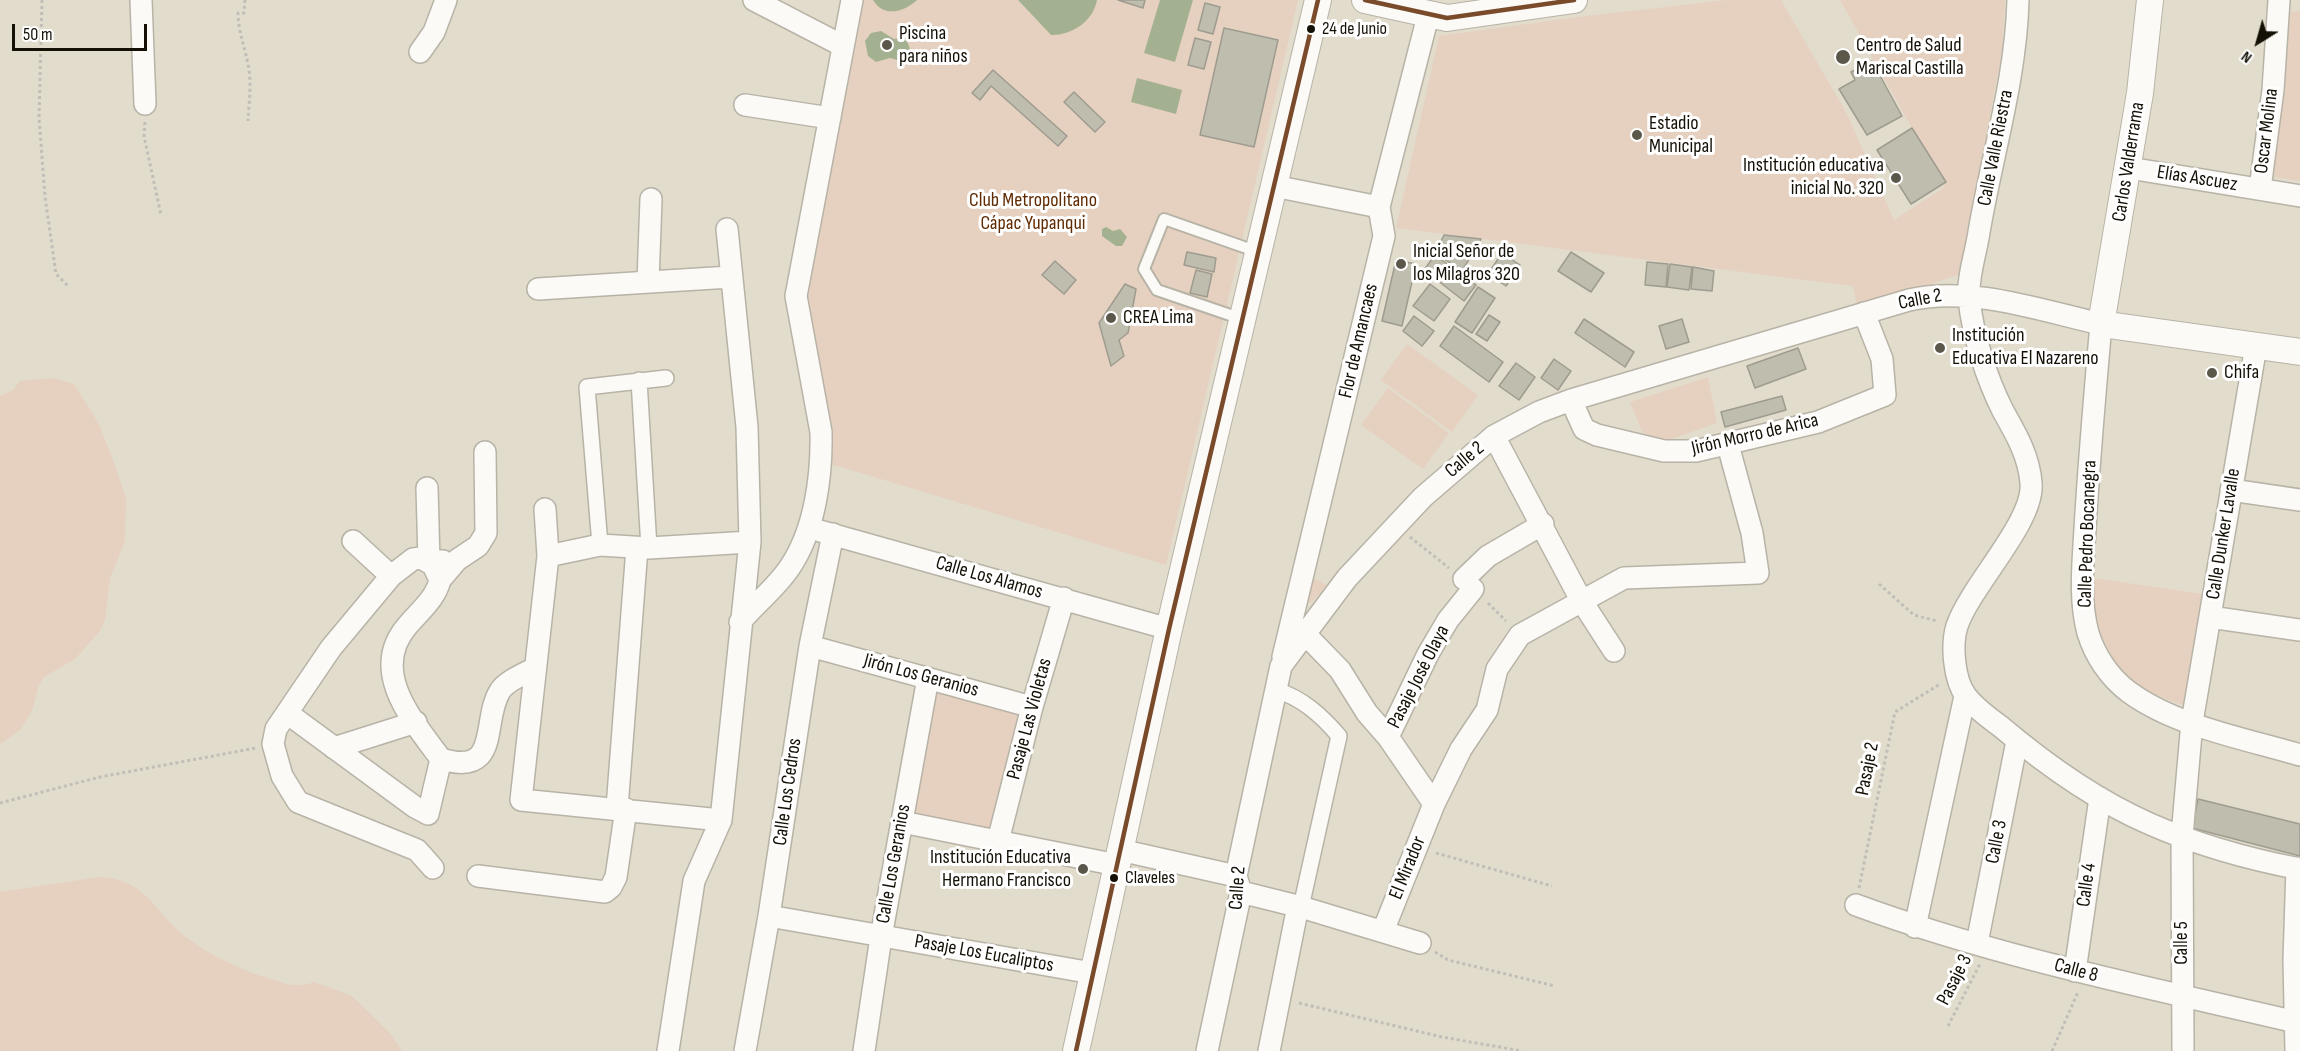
<!DOCTYPE html>
<html>
<head>
<meta charset="utf-8">
<style>
  body { margin:0 }
  #map { position:relative; width:2300px; height:1051px; overflow:hidden; background:#e2dccc; font-family:"Sofia Sans Condensed",sans-serif }
  canvas { display:block }
  .north { position:absolute; left:2228px; top:12px; width:60px; height:60px; -webkit-text-stroke:4px #fff; paint-order:stroke; rotate:217deg; font-size:16px; font-weight:700; line-height:24px; text-align:center; color:#141006 }
  .north::after { content:''; display:block; margin:auto; width:21px; height:27px; background:#141006; clip-path:polygon(50% 0,100% 100%,50% 72%,0 100%) }
  .scale { position:absolute; left:12px; top:24px; width:135px; height:27px; box-sizing:border-box; border:3px solid #141006; border-top:0; padding-left:8px; font-size:18px; line-height:21px; white-space:nowrap; color:#141006; -webkit-text-stroke:4px #fff; paint-order:stroke }
</style>
</head>
<body>
<div id="map">
<canvas width="2300" height="1051"></canvas>
<div class="north">N</div>
<div class="scale">50 m</div>
</div>
<script>
const g = document.querySelector('canvas').getContext('2d');
g.lineJoin = 'round';
function fillPath(path, color) {
  g.fillStyle = color;
  g.fill(path, 'evenodd');
}
function stroke(path, color, width, dash) {
  g.strokeStyle = color;
  g.lineWidth = width;
  g.lineCap = dash ? 'butt' : 'round';
  g.setLineDash(dash || []);
  g.stroke(path);
}
function write(font, color, halo, rows, align = 'center') {
  g.font = font + ' "Sofia Sans Condensed",sans-serif';
  g.lineWidth = 6;
  g.setLineDash([]);
  g.textBaseline = 'middle';
  g.strokeStyle = halo;
  g.fillStyle = color;
  for (const [text, x, y, turn = 0] of rows) {
    g.save();
    g.translate(x, y);
    g.rotate((+turn || 0) * Math.PI / 180);
    g.textAlign = isNaN(turn) ? turn : align;
    if (halo) g.strokeText(text, 0, 0);
    g.fillText(text, 0, 0);
    g.restore();
  }
}
fillPath(new Path2D(`
  M859,0H1298L1166,565L831,464L829,429L805,293Z
  M1727,0H1781L1847,114L1894,220L1945,187L1840,0H2005L2002,52L1960,274L1891,298L1857,305L1853,286L1396,228L1439,36L1578,17Z
  M2300,11V181L2274,177L2286,12Z
  M1407,344L1478,395L1452,432L1381,380Z
  M1708,377L1717,423L1663,442L1642,432L1630,402Z
  M53,378L74,384L99,424L116,468L126,499L125,541L110,578L105,620L100,631L75,659L44,677L39,685L32,711L20,730L0,744V396L13,390L20,381Z
  M1388,388L1449,433L1423,469L1361,425Z
  M1310,576L1328,586L1310,603L1307,601Z
  M2094,578L2202,594L2184,705C2117,685 2091,647 2094,578Z
  M934,691L1021,714L990,832L912,815Z
  M99,877C148,879 154,913 187,938C210,954 234,967 261,976C281,981 292,990 314,982L352,996L391,1034L402,1051H0V892Z`), '#e6d1c0');
fillPath(new Path2D(`
  M873,0H917C904,12 884,18 873,0Z
  M1018,0H1097C1093,22 1072,35 1051,35Z
  M1160,0H1193L1175,62L1144,53Z
  M881,31L894,39L900,38L907,41L911,52L907,58L901,61L890,58L876,62L868,56L865,41L871,33Z
  M1137,78L1182,90L1176,114L1131,102Z
  M1106,227L1113,231L1120,229L1127,237L1122,246H1116L1102,236V229Z`), '#a4b190');
const building = new Path2D(`
  M1118,0H1145L1143,8Z
  M1205,3L1220,7L1213,34L1198,30Z
  M1224,28L1278,40L1254,147L1200,135Z
  M1195,38L1211,42L1204,69L1188,65Z
  M1872,61L1902,116L1867,135L1839,89L1855,80L1851,72Z
  M993,70L1067,136L1058,146L991,86L980,100L972,93Z
  M1074,92L1105,122L1095,132L1064,102Z
  M1912,128L1946,182L1911,204L1877,150Z
  M1444,235L1481,239L1462,271L1435,253Z
  M1187,252L1216,258L1214,272L1184,265Z
  M1571,252L1604,273L1591,292L1558,271Z
  M1502,253L1520,265L1506,286L1488,274Z
  M1435,255L1476,285L1464,301L1424,270Z
  M1396,260L1416,264L1402,326L1382,321Z
  M1055,261L1076,280L1064,294L1042,275Z
  M1647,262L1668,264L1666,287L1645,285Z
  M1670,264L1692,267L1689,290L1667,287Z
  M1693,267L1714,271L1712,291L1691,289Z
  M1196,270L1212,274L1207,297L1190,293Z
  M1125,284L1136,289L1128,333L1119,340L1124,356L1111,366L1099,323Z
  M1430,284L1450,299L1434,321L1413,306Z
  M1478,287L1495,298L1472,333L1455,322Z
  M1489,315L1500,322L1487,341L1476,334Z
  M1414,316L1434,331L1422,346L1403,331Z
  M1584,319L1634,352L1625,367L1575,333Z
  M1682,319L1689,342L1666,349L1659,326Z
  M1454,326L1503,362L1489,382L1440,346Z
  M1798,348L1806,369L1755,388L1747,366Z
  M1554,359L1571,371L1558,390L1541,378Z
  M1516,363L1535,377L1519,400L1499,386Z
  M1782,396L1786,410L1725,427L1721,412Z
  M2198,799L2300,824V856L2192,828Z`);
fillPath(building, '#bfbdae');
stroke(building, '#9e9c8f', 1.5);
const service = new Path2D(`
  M1242,319L1157,290L1144,269L1164,219L1258,252`);
const pedestrian = new Path2D(`
  M639,380L649,548
  M600,545L587,387L666,378
  M1276,690C1302,698 1321,715 1339,736L1301,907`);
const minor = new Path2D(`
  M141,0L145,104
  M754,0L843,46
  M2018,0C2016,79 1992,155 1979,232C1976,253 1967,278 1969,299C1973,336 1986,377 2003,411C2016,434 2029,456 2031,483C2035,521 1971,585 1957,626C1951,645 1954,680 1966,696C1975,708 1989,718 2000,726C2045,764 2095,800 2150,824C2198,845 2248,859 2300,869
  M420,52L434,32L446,0
  M745,105L830,118
  M2129,168L2300,196
  M1274,186L1379,207
  M2260,189L2273,90L2279,0
  M648,282L651,199
  M538,289L730,277
  M1571,400L1584,429L1597,435L1664,451H1696L1818,422L1885,395L1882,359L1864,313
  M1494,436L1581,600L1614,651
  M427,488L429,561H443
  M2231,490L2300,500
  M545,509L548,556L521,800L721,820
  M820,531L1169,629
  M353,541L391,576
  M548,556L600,545L649,548L750,542
  M1464,579L1488,556L1543,524
  M440,580L457,560L478,546L486,533L485,452
  M2210,617L2300,630
  M740,622C756,603 777,587 790,567C815,530 822,476 821,432L796,296L852,0
  M1305,634L1340,670L1367,713L1388,737L1434,804L1461,749L1487,710L1497,669L1520,635L1624,578L1758,573L1752,533L1728,445
  M810,646L1032,707
  M1283,657L1384,236L1379,207L1428,16
  M287,713L415,807L428,814L441,759
  M1388,737L1428,654L1448,620L1473,589
  M334,748L416,722
  M617,808L637,548
  M902,822L1117,865
  M998,841L1032,707L1064,598
  M1120,850L1236,876
  M433,868L417,850L298,802L282,776L273,744L276,729L331,648L391,576L413,559L421,558L433,565L440,580C436,598 420,611 408,625C368,670 412,720 441,759C502,777 481,721 500,691C506,681 524,674 535,668
  M478,876L605,892L611,887L616,877L626,809
  M1241,892L1301,907L1420,943
  M1856,905C2000,958 2151,988 2300,1023
  M769,916L1092,973
  M1915,927L1965,696
  M1383,931L1434,804
  M1977,943L2017,741
  M2075,971L2100,798
  M668,1051L694,881L721,820L750,542L747,427L727,229
  M745,1051L769,916L810,646L833,534
  M864,1051L881,937L928,678
  M1207,1051L1241,892L1236,876L1281,666L1347,578L1423,497L1494,436L1539,412L1571,400L1909,300C1973,286 2038,310 2101,324C2095,392 2089,460 2085,529C2083,563 2079,600 2088,633C2095,656 2110,678 2129,692C2175,726 2246,739 2300,755
  M1269,1051L1298,906
  M2183,1051L2182,836L2192,722L2256,346
  M2296,1051L2294,960L2297,868`);
const tertiary = new Path2D(`
  M1365,0L1447,18L1574,0
  M2150,0L2140,93L2101,324L2300,352
  M1076,1051L1169,629L1318,0`);
stroke(service, '#b8b3a7', 14);
stroke(pedestrian, '#b8b3a7', 18);
stroke(minor, '#b8b3a7', 24);
stroke(tertiary, '#b8b3a7', 28);
stroke(new Path2D(`
  M42,0L39,117L45,197L56,274L68,286
  M245,0L244,13H238C239,35 244,44 248,64C252,82 249,102 248,121
  M145,122L144,136L161,215
  M1410,537L1449,568
  M1879,584L1914,615L1937,621
  M1488,603L1506,621
  M0,803L100,777L256,748
  M1436,853L1552,886
  M1859,888L1895,712L1940,684
  M1435,952L1448,960L1555,986
  M1299,1003L1442,1037L1522,1051
  M1948,1026L1980,964
  M2052,1051L2078,992`), '#c1beb8', 3, [3, 3]);
stroke(service, '#fbfaf7', 10);
stroke(pedestrian, '#fbfaf7', 15);
stroke(minor, '#fbfaf7', 21);
stroke(tertiary, '#fbfaf7', 26);
stroke(new Path2D(`
  M1365,0L1447,18L1574,0
  M1076,1051L1169,629L1318,0`), '#7a4b2a', 4.5);
for (const [x, y, r, color] of [
  [1311,29,5,"#141006"],
  [887,45,6,"#5c574b"],
  [1843,57,8,"#5c574b"],
  [1637,135,6,"#5c574b"],
  [1896,178,6,"#5c574b"],
  [1401,264,6,"#5c574b"],
  [1111,318,6,"#5c574b"],
  [1940,348,6,"#5c574b"],
  [2212,373,6,"#5c574b"],
  [1083,869,6,"#5c574b"],
  [1114,878,5,"#141006"]
]) {
  const dot = new Path2D();
  dot.arc(x, y, r, 0, 2 * Math.PI);
  g.fillStyle = color;
  g.fill(dot);
  stroke(dot, '#fff', 2);
}
write('18px', '#141006', '#fff', [
  ["24 de Junio",1322,29],
  ["Claveles",1125,878]
], 'left');
write('20px', '#141006', '#fff', [
  ["Piscina",899,34],
  ["para niños",899,57],
  ["Centro de Salud",1856,46],
  ["Mariscal Castilla",1856,69],
  ["Estadio",1649,124],
  ["Municipal",1649,147],
  ["Institución educativa",1884,166,"right"],
  ["inicial No. 320",1884,189,"right"],
  ["Inicial Señor de",1413,252],
  ["los Milagros 320",1413,275],
  ["CREA Lima",1123,318],
  ["Institución",1952,336],
  ["Educativa El Nazareno",1952,359],
  ["Chifa",2224,373],
  ["Institución Educativa",1071,858,"right"],
  ["Hermano Francisco",1071,881,"right"]
], 'left');
write('20px', '#141006', '#fff', [
  ["Oscar Molina",2267,131,-83],
  ["Calle Valle Riestra",1996,148,-79],
  ["Carlos Valderrama",2129,162,-81],
  ["Elías Ascuez",2197,179,9],
  ["Calle 2",1920,300,-11],
  ["Flor de Amancaes",1359,341,-77],
  ["Jirón Morro de Arica",1755,435,-13],
  ["Calle 2",1465,460,-40],
  ["Calle Pedro Bocanegra",2088,534,-88],
  ["Calle Dunker Lavalle",2224,534,-81],
  ["Calle Los Alamos",989,578,16],
  ["Jirón Los Geranios",921,676,15],
  ["Pasaje José Olaya",1419,677,-63],
  ["Pasaje Las Violetas",1030,719,-75],
  ["Pasaje 2",1868,769,-79],
  ["Calle Los Cedros",788,792,-82],
  ["Calle 3",1997,842,-79],
  ["Calle Los Geranios",894,864,-80],
  ["El Mirador",1408,868,-68],
  ["Calle 4",2087,885,-82],
  ["Calle 2",1238,888,-86],
  ["Calle 5",2182,943,-90],
  ["Pasaje Los Eucaliptos",984,954,10],
  ["Calle 8",2076,971,15],
  ["Pasaje 3",1955,980,-63]
]);
write('20px', '#602b02', '#fff', [
  ["Club Metropolitano",1033,201],
  ["Cápac Yupanqui",1033,224]
]);
</script>
</body>
</html>
